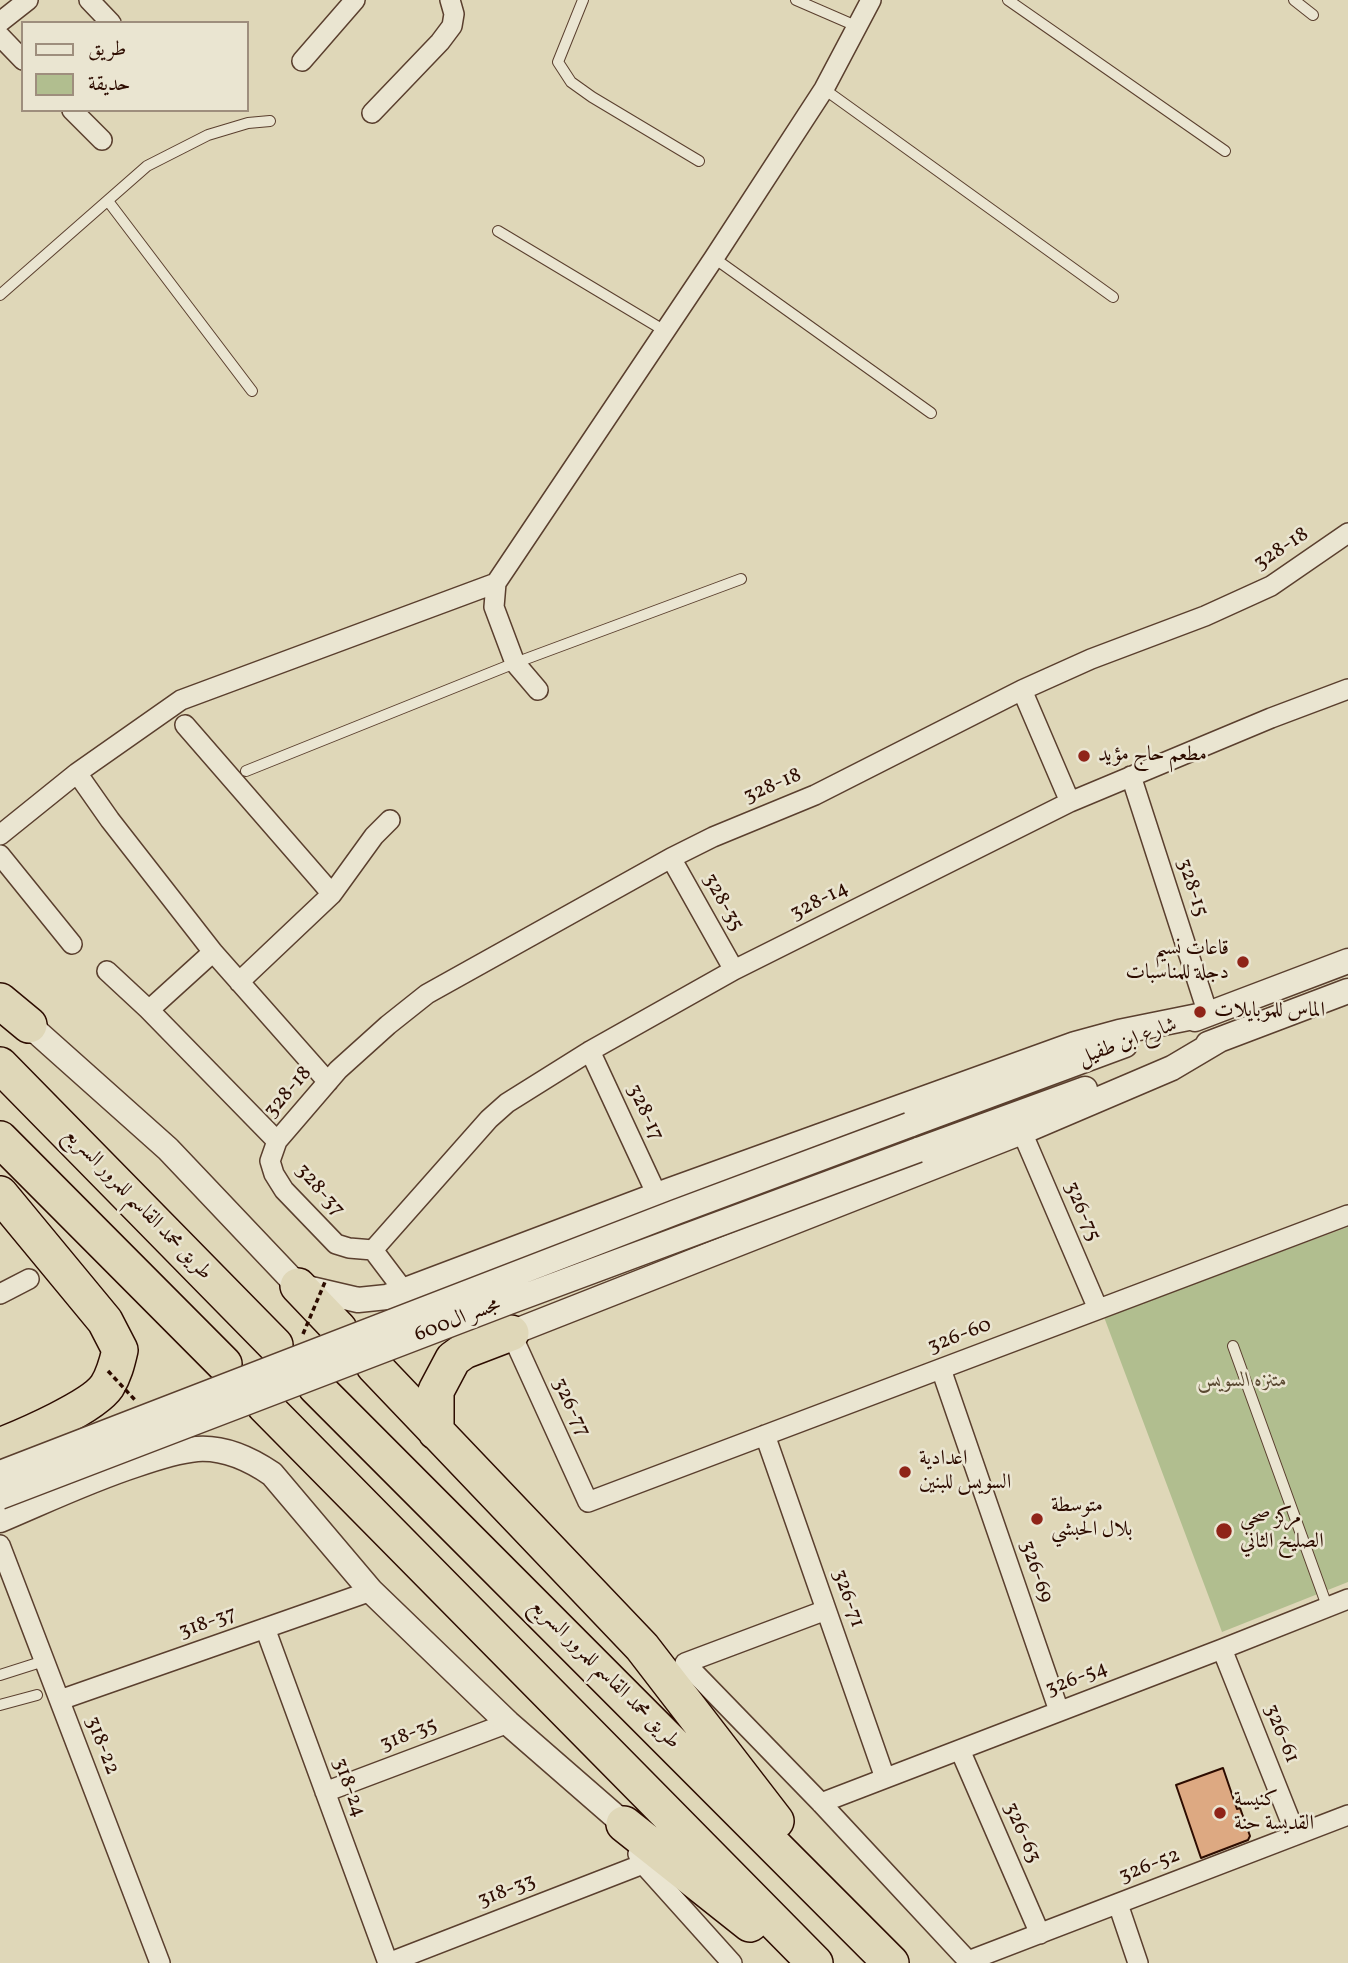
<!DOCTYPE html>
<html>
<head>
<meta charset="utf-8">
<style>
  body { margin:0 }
  #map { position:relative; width:1348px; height:1963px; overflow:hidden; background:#dfd7b8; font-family:Vollkorn,Amiri,serif }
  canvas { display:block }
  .legend { position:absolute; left:21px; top:21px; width:228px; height:91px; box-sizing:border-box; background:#eae5d1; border:2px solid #9e8e7d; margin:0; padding:9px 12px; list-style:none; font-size:21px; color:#2d0c00 }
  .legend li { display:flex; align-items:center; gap:14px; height:35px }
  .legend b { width:35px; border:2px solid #9e8e7d }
</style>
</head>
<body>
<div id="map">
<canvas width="1348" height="1963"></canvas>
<ul class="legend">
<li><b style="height:9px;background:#eae5d1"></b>طريق</li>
<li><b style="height:19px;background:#b1be8f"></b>حديقة</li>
</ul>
</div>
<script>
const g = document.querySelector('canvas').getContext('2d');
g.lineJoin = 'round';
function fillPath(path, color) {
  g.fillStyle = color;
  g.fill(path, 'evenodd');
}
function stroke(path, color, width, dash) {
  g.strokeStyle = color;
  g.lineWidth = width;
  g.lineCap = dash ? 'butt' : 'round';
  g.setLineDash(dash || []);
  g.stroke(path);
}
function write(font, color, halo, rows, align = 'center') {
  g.font = font + ' Vollkorn,Amiri,serif';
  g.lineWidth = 5;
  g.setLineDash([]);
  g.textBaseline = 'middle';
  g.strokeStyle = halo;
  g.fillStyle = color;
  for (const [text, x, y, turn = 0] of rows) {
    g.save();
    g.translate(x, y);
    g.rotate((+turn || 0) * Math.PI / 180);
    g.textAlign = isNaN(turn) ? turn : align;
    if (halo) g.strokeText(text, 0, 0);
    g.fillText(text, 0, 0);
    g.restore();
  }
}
fillPath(new Path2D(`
  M1348,1227V1582L1222,1632L1104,1317Z`), '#b1be8f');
const building = new Path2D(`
  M1223,1768L1237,1809L1240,1808L1250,1836L1248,1840L1201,1858L1176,1785Z`);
fillPath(building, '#dda982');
stroke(building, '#2d0c00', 2);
const service = new Path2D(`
  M583,0L558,62L571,82L592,97L699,161
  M796,0L856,26
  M1008,0L1225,151
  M1294,0L1313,15
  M824,89L1113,297
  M108,201L252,391
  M498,231L665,331
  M714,258L931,413
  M0,295L147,166L208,135L248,123L270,121
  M246,771L515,663L741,579
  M1233,1346L1327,1606
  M0,1675L44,1661
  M0,1705L37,1695`);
const minor = new Path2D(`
  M89,0L111,23
  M0,22L28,0
  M0,36L23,60
  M302,61L355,0
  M72,110L102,140
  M372,113L440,42L452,26L454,14L450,0
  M538,690L515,663L494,607L496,583L714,258L824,89L871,0
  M1022,690L1070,802
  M185,725L332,894L239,982
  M77,773L110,820L213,952L328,1082
  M1131,776L1208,1014
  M0,835L77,773L181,700L496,583
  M0,855L72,944
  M671,858L734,970
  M332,894L374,836L390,820
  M213,952L149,1010L277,1141
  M107,971L149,1010
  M590,1051L657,1195
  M1022,1132L1098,1309
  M373,1250L489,1119L507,1103L590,1051L734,970L1070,802L1271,718L1348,689
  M404,1291L373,1250L349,1248L336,1244L284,1190L274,1174L270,1161L277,1141L338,1070L388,1025L427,994L671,858L713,837L815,795L1022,690L1091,659L1205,616L1271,586L1348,533
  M0,1294L29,1279
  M511,1333L588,1502L1348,1215
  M941,1369L1059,1711
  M765,1435L885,1778
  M0,1545L160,1963
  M826,1610L685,1663L821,1803L970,1963
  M265,1628L388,1963
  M1222,1649L1296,1835
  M60,1700L371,1591
  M960,1750L1040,1934
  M325,1792L508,1723
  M821,1803L1222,1649L1348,1599
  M638,1854L643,1864L732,1963
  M1118,1904L1138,1963
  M968,1961L1348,1815
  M388,1963L643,1864`);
const tertiary = new Path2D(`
  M1195,1019L1348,961
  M29,1025L168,1149L298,1286L358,1300L387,1297L657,1195L1075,1044L1119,1032L1208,1014
  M1208,1044L1348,991
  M909,1125L1125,1045
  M918,1150L1085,1089
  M511,1333L1022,1132L1172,1068L1221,1039
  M0,1520C45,1501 89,1480 135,1465C155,1458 176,1451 197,1449C225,1447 250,1459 272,1474L371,1591L508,1723L624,1824`);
const motorway = new Path2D(`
  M0,1001L29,1025
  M0,1065L275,1345
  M0,1139L224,1364
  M0,1194L105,1321L120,1350C117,1363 114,1375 107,1386C93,1407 25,1436 0,1446
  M298,1286L339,1329
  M374,1366L642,1647L776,1821
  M316,1387L891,1963
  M265,1406L815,1963
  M436,1432V1391L453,1359L464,1351L511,1333
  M624,1824L750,1924`);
stroke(service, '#5a3f2e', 12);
stroke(minor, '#5a3f2e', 22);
stroke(tertiary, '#5a3f2e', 27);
stroke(motorway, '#2d0c00', 38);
stroke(service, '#eae5d1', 10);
stroke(minor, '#eae5d1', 19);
stroke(tertiary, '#eae5d1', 24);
stroke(motorway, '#dfd7b8', 35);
const tertiaryBridge = new Path2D(`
  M0,1473L676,1212L909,1125
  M0,1497L509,1302L918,1150`);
stroke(tertiaryBridge, '#5a3f2e', 27, []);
stroke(new Path2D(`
  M303,1334L325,1282
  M108,1371L135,1400`), '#2d0c00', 3.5, [5, 3.5]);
stroke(tertiaryBridge, '#eae5d1', 24);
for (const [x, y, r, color] of [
  [1084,756,7,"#8f2418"],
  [1243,962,7,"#8f2418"],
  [1200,1012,7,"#8f2418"],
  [905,1472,7,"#8f2418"],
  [1037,1519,7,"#8f2418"],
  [1224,1531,9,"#8f2418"],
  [1220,1813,7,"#8f2418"]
]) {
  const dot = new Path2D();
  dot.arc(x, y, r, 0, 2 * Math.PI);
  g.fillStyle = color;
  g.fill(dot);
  stroke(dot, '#eae5d1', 2.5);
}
write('21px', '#2d0c00', '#eae5d1', [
  ["328-18",1282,550,-33],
  ["328-18",773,787,-23],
  ["328-15",1191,888,72],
  ["328-14",820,902,-27],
  ["328-35",722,903,61],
  ["شارع ابن طفيل",1128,1043,-20],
  ["328-18",289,1093,-49],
  ["328-17",644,1113,65],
  ["328-37",319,1191,49],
  ["طريق محمد القاسم للمرور السريع",137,1205,46],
  ["326-75",1081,1212,67],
  ["مجسر ال600",458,1321,-21],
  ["326-60",960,1337,-21],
  ["326-77",570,1408,65],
  ["326-69",1035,1572,71],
  ["326-71",847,1599,71],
  ["318-37",208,1624,-19],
  ["طريق محمد القاسم للمرور السريع",604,1675,45],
  ["326-54",1077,1680,-21],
  ["326-61",1280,1734,68],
  ["318-35",409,1736,-21],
  ["318-22",101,1746,69],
  ["318-24",348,1788,70],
  ["326-63",1021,1833,66],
  ["326-52",1150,1867,-21],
  ["318-33",507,1892,-21]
]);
write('21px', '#2d0c00', '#eae5d1', [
  ["مطعم حاج مؤيد",1098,756],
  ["قاعات نسيم",1229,950,"right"],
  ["دجلة للمناسبات",1229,974,"right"],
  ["الماس للموبايلات",1214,1012],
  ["اعدادية",919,1460],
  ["السويس للبنين",919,1484],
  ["متوسطة",1051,1507],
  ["بلال الحبشي",1051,1531],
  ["مركز صحي",1240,1519],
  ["الصليخ الثاني",1240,1543],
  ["كنيسة",1234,1801],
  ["القديسة حنة",1234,1825]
], 'left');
write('italic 21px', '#5b4a32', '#eae5d1', [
  ["متنزه السويس",1242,1382]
]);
</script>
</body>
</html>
